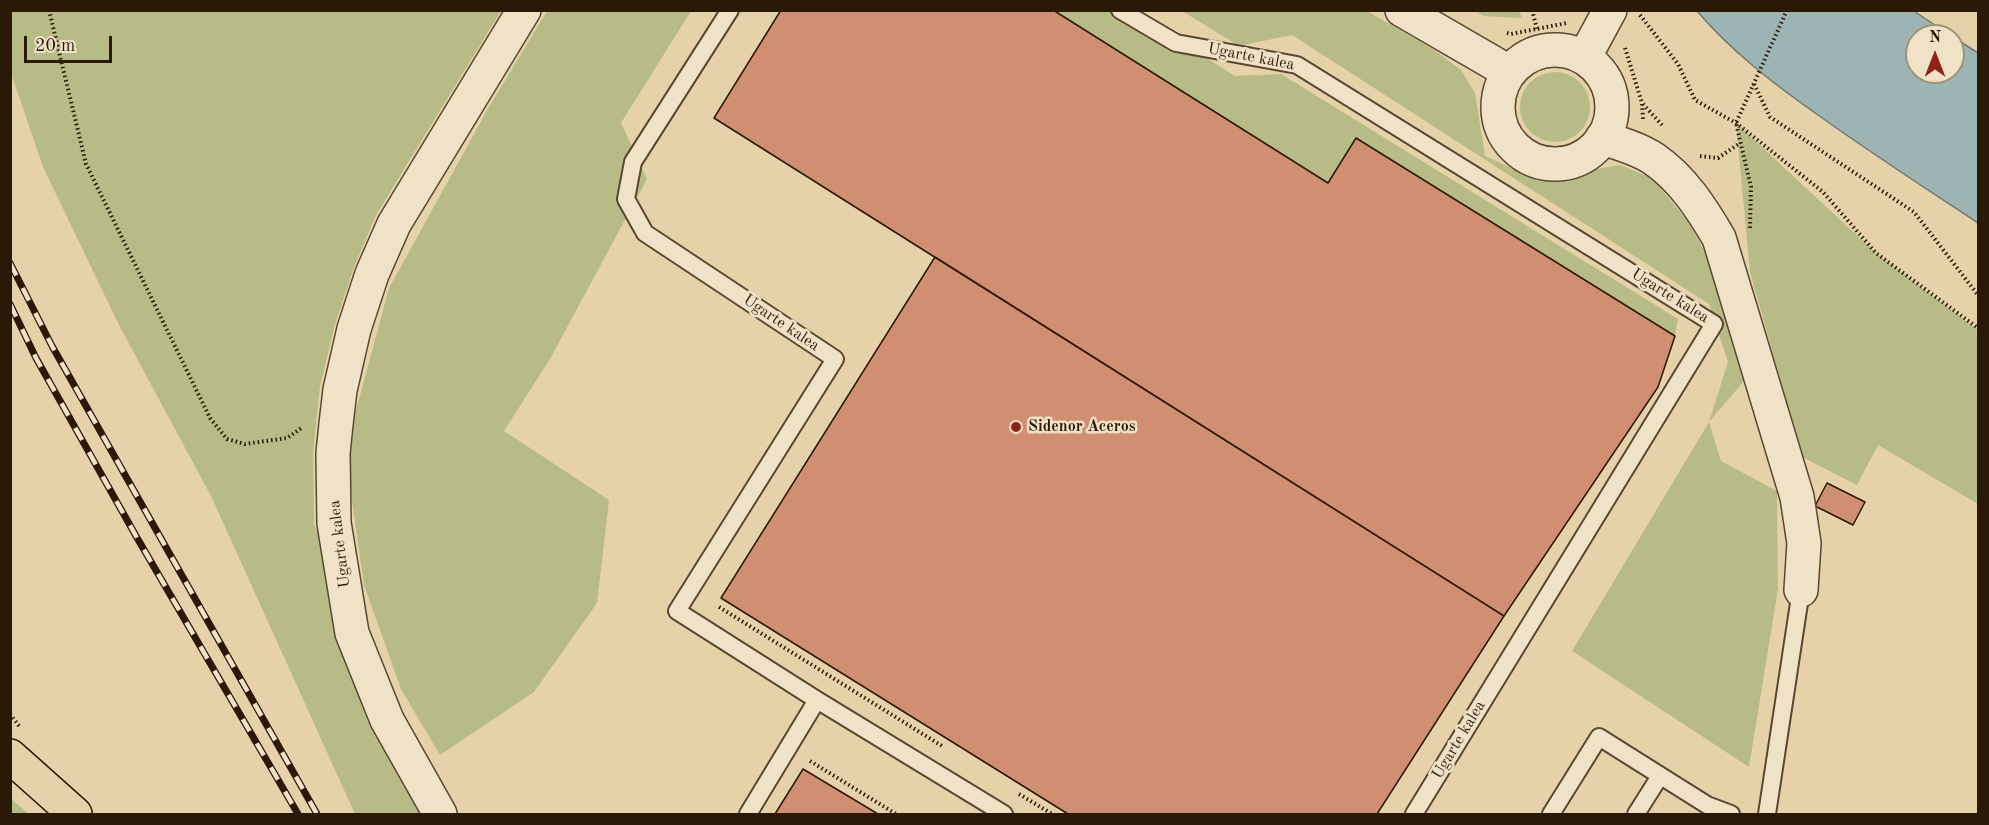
<!DOCTYPE html>
<html>
<head>
<meta charset="utf-8">
<style>
  body { margin:0 }
  #map { position:relative; width:1989px; height:825px; overflow:hidden; background:#e6d2a9; font-family:"Old Standard TT",serif }
  canvas { display:block }
  .frame { position:absolute; inset:0; border:12px solid #2b1907; pointer-events:none }
  .north { position:absolute; left:1905px; top:24px; width:60px; height:60px; box-sizing:border-box; background:#efe2c7; border:2px solid #a1927a; border-radius:50%; rotate:0deg; font-size:16px; font-weight:700; line-height:24px; text-align:center; color:#2b1907 }
  .north::after { content:''; display:block; margin:auto; width:21px; height:27px; background:#8f2418; clip-path:polygon(50% 0,100% 100%,50% 72%,0 100%) }
  .scale { position:absolute; left:24px; top:36px; width:88px; height:27px; box-sizing:border-box; border:3px solid #2b1907; border-top:0; padding-left:8px; font-size:18px; line-height:21px; white-space:nowrap; color:#2b1907; -webkit-text-stroke:4px #efe2c7; paint-order:stroke }
</style>
</head>
<body>
<div id="map">
<canvas width="1989" height="825"></canvas>
<div class="frame"></div>
<div class="north">N</div>
<div class="scale">20 m</div>
</div>
<script>
const g = document.querySelector('canvas').getContext('2d');
g.lineJoin = 'round';
function fillPath(path, color) {
  g.fillStyle = color;
  g.fill(path, 'evenodd');
}
function stroke(path, color, width, dash) {
  g.strokeStyle = color;
  g.lineWidth = width;
  g.lineCap = dash ? 'butt' : 'round';
  g.setLineDash(dash || []);
  g.stroke(path);
}
function write(font, color, halo, rows, align = 'center') {
  g.font = font + ' "Old Standard TT",serif';
  g.lineWidth = 5;
  g.setLineDash([]);
  g.textBaseline = 'middle';
  g.strokeStyle = halo;
  g.fillStyle = color;
  for (const [text, x, y, turn = 0] of rows) {
    g.save();
    g.translate(x, y);
    g.rotate((+turn || 0) * Math.PI / 180);
    g.textAlign = isNaN(turn) ? turn : align;
    if (halo) g.strokeText(text, 0, 0);
    g.fillText(text, 0, 0);
    g.restore();
  }
}
fillPath(new Path2D(`
  M10,11H501L376,215L354,267L335,324L320,387L313,452L314,525L452,814H355L211,496L119,325L43,167L11,73Z
  M547,11H691L621,123L647,179L550,359L504,431L609,500L597,603L534,692L440,755L401,689L364,585L345,451L389,288L489,107Z
  M1053,11H1133L1235,76L1281,74L1678,319L1675,336L1357,139L1328,183Z
  M1182,11H1367L1434,50L1461,70L1475,93L1485,156L1534,178L1560,182L1592,170L1620,165L1652,178L1691,225L1715,273L1744,381L1709,422L1721,461L1777,491L1778,589L1749,767L1572,651L1709,422L1728,362L1709,304L1292,35L1239,46Z
  M1474,11H1519L1522,18L1484,16Z
  M1520 107a35 35 0 1 1 70 0a35 35 0 1 1-70 0Z
  M1736,123L1876,253L1978,330V504L1878,445L1857,485L1802,457L1750,272Z
  M10,799H11L29,814H11Z`), '#b7bb86');
const water = new Path2D(`
  M1697,11H1914L1951,36H1917V72H1953V37L1978,53V223C1925,188 1871,153 1818,115C1774,84 1732,52 1697,11Z`);
fillPath(water, '#9cb5b4');
stroke(water, '#6f776f', 1.5);
const building = new Path2D(`
  M781,10H1053L1328,183L1356,138L1675,336L1658,387L1504,616L714,118Z
  M935,257L1504,616L1377,814H1068L721,598Z
  M1827,483L1865,502L1853,525L1815,506Z
  M803,769L878,814H775Z`);
fillPath(building, '#d18f72');
stroke(building, '#2b1907', 1.5);
const service = new Path2D(`
  M730,10L633,162L626,199L645,233L835,359L677,611L817,700L1004,814
  M1120,10L1176,43L1297,65L1714,324L1414,814
  M748,814L817,700
  M1551,814L1599,737L1707,805L1731,814
  M1636,814L1660,776
  M1767,814L1801,590`);
const minor = new Path2D(`
  M1402,10L1509,72
  M1498 107a57 57 0 1 1 114 0a57 57 0 1 1-114 0Z
  M1584,58L1610,10
  M1602,138C1619,143 1639,149 1654,159C1683,179 1702,209 1719,238L1797,497L1804,543L1801,590
  M440,814L387,720L352,633L334,523L333,453L336,424L340,390L354,329L372,274L394,224L524,10`);
const primary = new Path2D(`
  M10,756L75,814`);
stroke(service, '#5a4730', 20);
stroke(minor, '#5a4730', 36);
stroke(primary, '#2b1907', 36);
stroke(new Path2D(`
  M49,10L86,164L210,418L227,439L245,444L287,438L303,427
  M1532,10L1537,29
  M1640,15L1678,64L1695,100L1736,123L1823,192L1876,253L1978,328
  M1507,33L1511,34L1567,23
  M1625,48L1642,103L1643,119
  M1754,84L1770,117L1914,212L1978,295
  M1643,104L1662,125
  M1700,156L1718,158L1740,143
  M1750,228L1751,187L1736,123L1787,10
  M719,607L942,746
  M10,714L19,726
  M810,761L896,814
  M1019,794L1052,814`), '#2b1907', 4, [1.5, 3]);
stroke(service, '#efe2c7', 16);
stroke(minor, '#efe2c7', 33);
stroke(primary, '#e6d2a9', 33);
const rail = new Path2D(`
  M10,263L52,346L317,814
  M10,304L36,358L136,536L298,814`);
stroke(rail, '#2b1907', 7);
stroke(rail, '#efe2c7', 4.5, [14]);
for (const [x, y, r, color] of [
  [1016,427,6,"#8f2418"]
]) {
  const dot = new Path2D();
  dot.arc(x, y, r, 0, 2 * Math.PI);
  g.fillStyle = color;
  g.fill(dot);
  stroke(dot, '#efe2c7', 2);
}
write('16px', '#2b1907', '#efe2c7', [
  ["Ugarte kalea",1251,57,11],
  ["Ugarte kalea",1670,296,32],
  ["Ugarte kalea",781,323,34],
  ["Ugarte kalea",340,544,-97],
  ["Ugarte kalea",1459,740,-59]
]);
write('bold 16px', '#2b1907', '#efe2c7', [
  ["Sidenor Aceros",1028,427]
], 'left');
</script>
</body>
</html>
